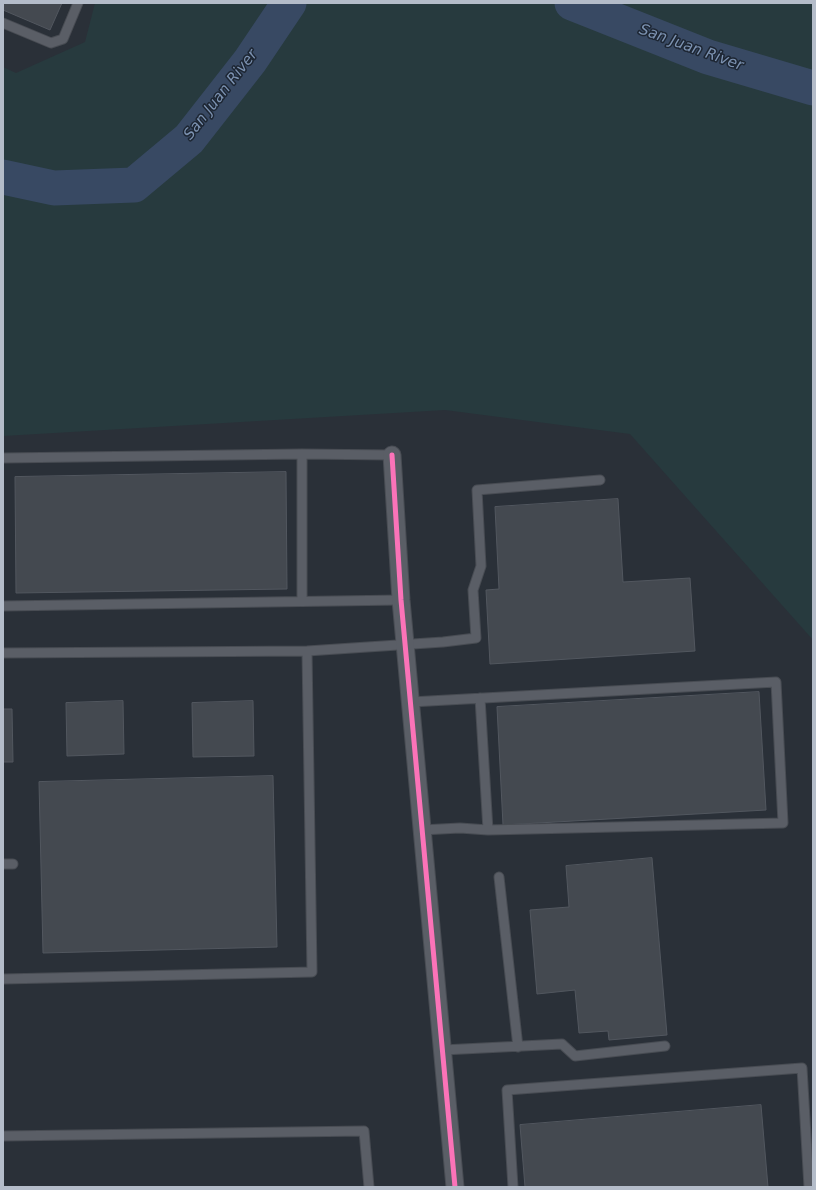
<!DOCTYPE html>
<html>
<head>
<meta charset="utf-8">
<style>
  body { margin:0 }
  #map { position:relative; width:816px; height:1190px; overflow:hidden; background:#2a3038; font-family:"DejaVu Sans",sans-serif }
  canvas { display:block }
  .frame { position:absolute; inset:0; border:4px solid #b4bcc9; pointer-events:none }
</style>
</head>
<body>
<div id="map">
<canvas width="816" height="1190"></canvas>
<div class="frame"></div>
</div>
<script>
const g = document.querySelector('canvas').getContext('2d');
g.lineJoin = 'round';
function fillPath(path, color) {
  g.fillStyle = color;
  g.fill(path, 'evenodd');
}
function stroke(path, color, width, dash) {
  g.strokeStyle = color;
  g.lineWidth = width;
  g.lineCap = dash ? 'butt' : 'round';
  g.setLineDash(dash || []);
  g.stroke(path);
}
function write(font, color, halo, rows, align = 'center') {
  g.font = font + ' "DejaVu Sans",sans-serif';
  g.lineWidth = 3;
  g.setLineDash([]);
  g.textBaseline = 'middle';
  g.strokeStyle = halo;
  g.fillStyle = color;
  for (const [text, x, y, turn = 0] of rows) {
    g.save();
    g.translate(x, y);
    g.rotate((+turn || 0) * Math.PI / 180);
    g.textAlign = isNaN(turn) ? turn : align;
    if (halo) g.strokeText(text, 0, 0);
    g.fillText(text, 0, 0);
    g.restore();
  }
}
fillPath(new Path2D(`
  M95,3H813V640L630,434L445,410L3,436V67L16,73L85,42Z`), '#273a3e');
stroke(new Path2D(`
  M572,3L708,57L813,88
  M3,177L54,188L134,185L189,139L250,61L289,3`), '#384963', 35);
const building = new Path2D(`
  M3,3H62L50,30L3,10Z
  M286,472L287,589L16,593L15,477Z
  M618,499L623,582L690,578L695,651L490,664L486,590L499,589L495,507Z
  M759,692L766,810L503,825L497,707Z
  M123,701L124,754L67,756L66,703Z
  M253,701L254,756L193,757L192,703Z
  M3,709H12L13,762H3Z
  M273,776L277,947L43,953L39,782Z
  M652,858L667,1035L609,1040L608,1031L579,1033L575,990L537,994L530,910L569,907L566,866Z
  M761,1105L768,1187H525L520,1125Z`);
fillPath(building, '#444950');
stroke(building, '#52575f', 1);
const service = new Path2D(`
  M3,23L51,43L63,39L78,3
  M3,458L302,454L392,455
  M302,601V454
  M3,606L401,600
  M3,653L307,651L443,642L476,638L473,590L481,566L477,490L600,480
  M480,698L488,830
  M411,702L776,682L783,823L488,830L460,828L422,830
  M3,864H13
  M499,877L518,1047
  M3,979L312,972L307,651
  M443,1050L562,1044L575,1056L665,1046
  M3,1136L364,1131L369,1187
  M513,1187L507,1090L802,1068L809,1187`);
const minor = new Path2D(`
  M392,455L401,600L455,1187`);
stroke(service, '#484c53', 11);
stroke(minor, '#484c53', 19);
stroke(service, '#5a5e66', 9);
stroke(minor, '#5a5e66', 17);
stroke(new Path2D(`
  M392,455L401,600L455,1187`), '#fb73b8', 5);
write('italic 15px', '#7c92b1', '#1d2633', [
  ["San Juan River",691,48,20],
  ["San Juan River",221,95,-52]
]);
</script>
</body>
</html>
